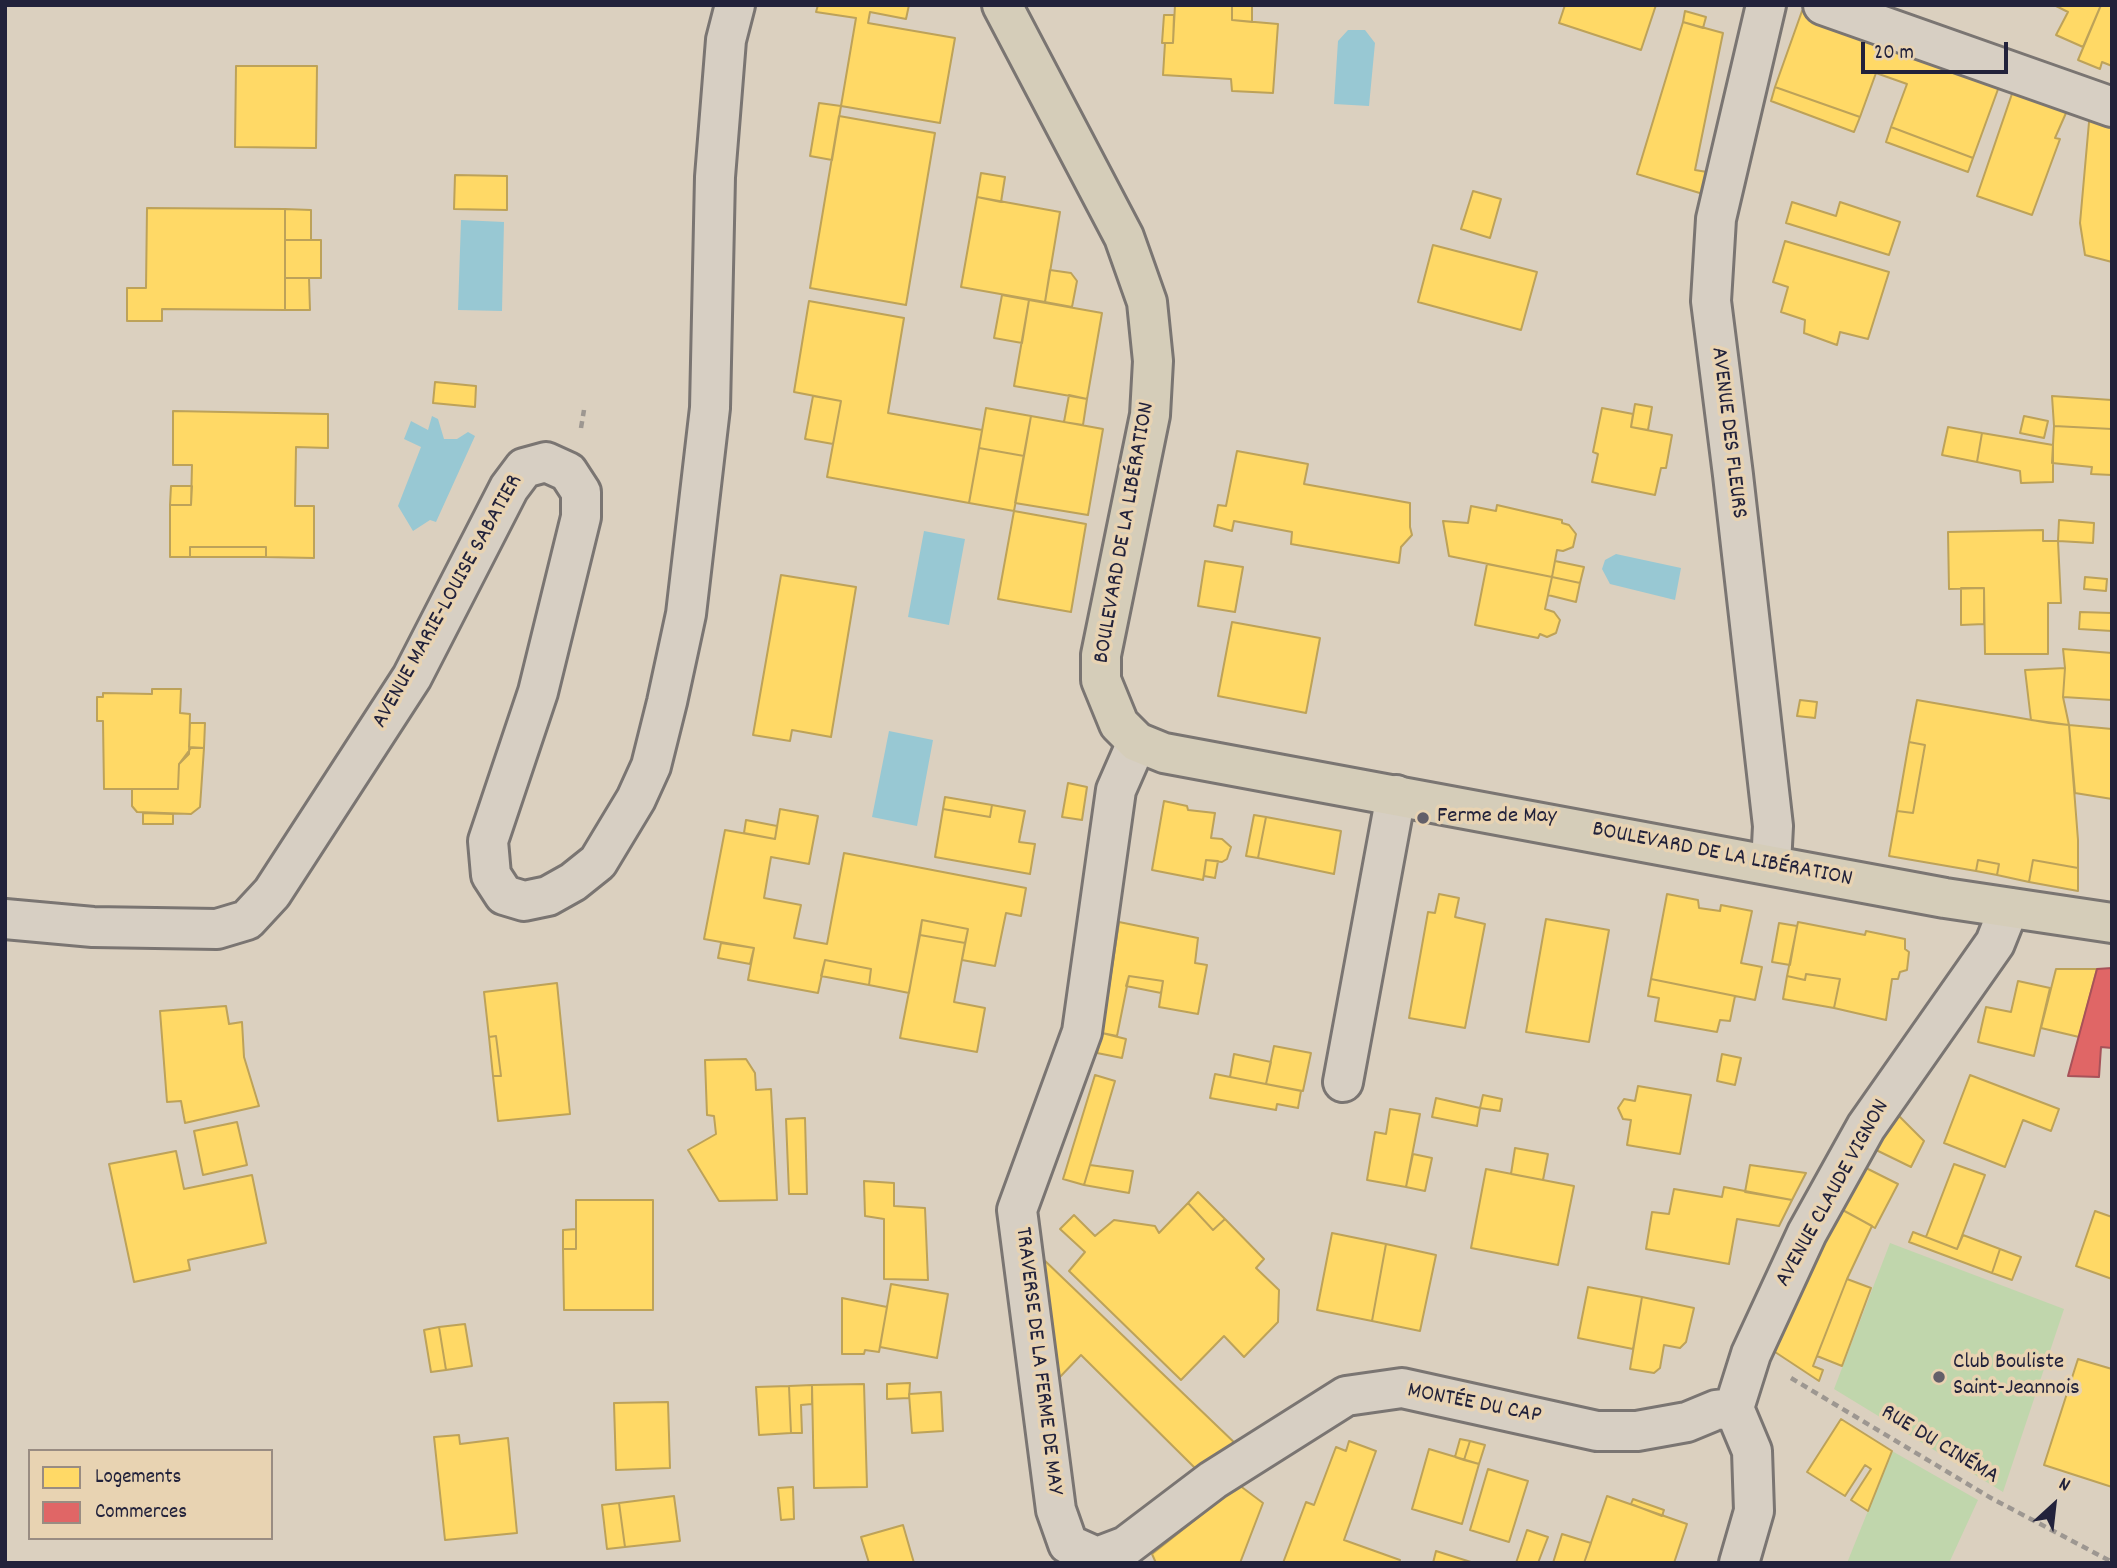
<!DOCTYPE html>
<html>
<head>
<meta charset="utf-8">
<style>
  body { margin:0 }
  #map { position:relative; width:2117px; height:1568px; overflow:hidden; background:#dbd0bf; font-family:Dekko,sans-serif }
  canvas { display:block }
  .frame { position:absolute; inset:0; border:7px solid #22223b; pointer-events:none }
  .legend { position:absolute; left:28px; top:1449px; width:245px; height:91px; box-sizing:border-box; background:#e8d3b2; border:2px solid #998c82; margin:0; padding:9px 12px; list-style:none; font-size:21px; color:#22223b }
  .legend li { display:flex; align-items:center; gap:14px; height:35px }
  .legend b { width:35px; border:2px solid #998c82 }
  .north { position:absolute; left:2019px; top:1470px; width:70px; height:70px; -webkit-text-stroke:5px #e8d3b2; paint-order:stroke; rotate:27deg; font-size:19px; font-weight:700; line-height:28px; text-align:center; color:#22223b }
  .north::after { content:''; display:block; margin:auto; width:24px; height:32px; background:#22223b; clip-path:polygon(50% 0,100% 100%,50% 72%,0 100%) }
  .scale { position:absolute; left:1861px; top:42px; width:147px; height:32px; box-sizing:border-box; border:4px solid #22223b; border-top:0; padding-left:9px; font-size:21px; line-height:24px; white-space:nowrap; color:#22223b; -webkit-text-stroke:5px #e8d3b2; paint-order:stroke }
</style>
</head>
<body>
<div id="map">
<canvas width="2117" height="1568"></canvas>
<div class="frame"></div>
<ul class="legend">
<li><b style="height:19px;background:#ffd966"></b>Logements</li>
<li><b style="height:19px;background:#e06666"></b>Commerces</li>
</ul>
<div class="north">N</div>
<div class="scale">20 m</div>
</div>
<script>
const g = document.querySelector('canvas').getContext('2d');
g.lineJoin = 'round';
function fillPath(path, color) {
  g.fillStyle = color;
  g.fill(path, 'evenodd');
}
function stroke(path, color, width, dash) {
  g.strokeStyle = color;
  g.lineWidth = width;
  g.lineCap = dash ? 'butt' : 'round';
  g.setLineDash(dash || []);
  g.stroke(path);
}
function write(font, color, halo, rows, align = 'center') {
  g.font = font + ' Dekko,sans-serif';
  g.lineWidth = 7;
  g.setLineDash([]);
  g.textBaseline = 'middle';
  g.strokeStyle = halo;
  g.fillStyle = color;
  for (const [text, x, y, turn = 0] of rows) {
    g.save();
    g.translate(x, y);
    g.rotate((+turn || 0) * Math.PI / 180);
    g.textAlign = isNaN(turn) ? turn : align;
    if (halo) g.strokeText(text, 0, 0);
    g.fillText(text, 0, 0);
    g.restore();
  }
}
fillPath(new Path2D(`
  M1890,1243L2064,1309L2003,1492L1834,1389Z
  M1892,1451L1978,1500L1949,1563H1847Z`), '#c0d6ac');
fillPath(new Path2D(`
  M1348,30H1365L1375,43L1369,106L1334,104L1338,41Z
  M461,220L504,222L502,311L458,310Z
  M432,416L438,419L444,439H457L468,432L475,436L436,522L430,520L413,531L398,506L421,447L404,439L411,421L428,430Z
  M924,531L965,539L949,625L908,617Z
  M1616,554L1681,568L1675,600L1610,584L1602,569L1605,560Z
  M889,731L933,740L917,826L872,817Z`), '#98c8d3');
const homes = new Path2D(`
  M818,5H909L906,19L870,12L868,23L955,38L940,123L841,106L856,18L816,12Z
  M1175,5H1232V20L1278,24L1273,93L1232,91L1231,79L1163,75L1165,43H1173Z
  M1232,5H1252V22L1232,20Z
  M1565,5H1656L1641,50L1559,23Z
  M2054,5H2101L2083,47L2056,35L2068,12Z
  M2101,5H2112V66L2102,62L2100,69L2078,60Z
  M1685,11L1706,17L1703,28L1683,22Z
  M1802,11L2001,81L1973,158L1891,127L1907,84L1876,73L1860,117L1775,87Z
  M1164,15H1174L1173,43H1162Z
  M1683,22L1723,33L1695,170L1707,172L1703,194L1637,174Z
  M236,66H317L316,148L235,147Z
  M2015,85L2067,103L2066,113L2055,138L2060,139L2032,215L1977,196Z
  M1775,87L1860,117L1854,132L1771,101Z
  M819,103L841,106L832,160L810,156Z
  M2090,111L2112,118V262L2085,255L2080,223Z
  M839,116L935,133L906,305L810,288Z
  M1891,127L1973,158L1968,172L1886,142Z
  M981,173L1005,177L1001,202L977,197Z
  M455,175L507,176V210L454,209Z
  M1473,191L1501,199L1490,238L1461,229Z
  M977,197L1060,212L1045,302L961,287Z
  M1792,202L1836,216L1840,202L1900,222L1889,255L1786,223Z
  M147,208L285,209V310L162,309V321H127V288H146Z
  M285,209L311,210V240H285Z
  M285,240H321V278H285Z
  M1785,241L1889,272L1868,339L1840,332L1837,345L1804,333L1805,320L1781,312L1788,287L1773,282Z
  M1433,245L1537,272L1521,330L1418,302Z
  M1050,270L1071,273L1077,281L1072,307L1045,302Z
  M285,278H309L310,310H285Z
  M1002,295L1029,300L1022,343L994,338Z
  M1029,300L1102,313L1087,399L1014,386Z
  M809,301L904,318L888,413L982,430L969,503L827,477L841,401L794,392Z
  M435,382L476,386L475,407L433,403Z
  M1069,395L1087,399L1083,425L1064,422Z
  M813,396L841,401L833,444L805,439Z
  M2052,396L2112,400V429L2054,426Z
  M1635,404L1652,407L1648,430L1631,427Z
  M986,408L1031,416L1024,456L979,448Z
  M1602,408L1633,414L1631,427L1672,435L1666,468H1661L1655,495L1592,482L1598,454L1593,452Z
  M173,411L328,414V448L296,447L295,506H314V558L266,557V547H190V557H170V505H191L192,465H173Z
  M1031,416L1103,429L1088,515L1015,503Z
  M2024,416L2048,421L2044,438L2020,433Z
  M2054,426L2112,429V475L2091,474L2092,467L2052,463Z
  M1948,427L1982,433L1977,462L1942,455Z
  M1982,433L2053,445V482L2021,483L2020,471L1977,462Z
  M979,448L1024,456L1014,511L969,503Z
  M1237,451L1308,464L1304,484L1410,503V527L1412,535L1401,547L1399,563L1291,544L1292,532L1234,521L1232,531L1214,526L1218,505L1226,506Z
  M171,486H192L191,505H170Z
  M1497,505L1562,520V523L1569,525L1576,534L1573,547L1563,551L1557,550L1552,577L1449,556L1443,521L1468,523L1471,506L1496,511Z
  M1014,511L1086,524L1071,612L998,599Z
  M2059,520L2094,523L2093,543L2058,541Z
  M2043,530V541H2058L2061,603H2048V654H1985L1984,588L1949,589L1948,532Z
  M190,547H266V557H190Z
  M1205,561L1243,567L1235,612L1198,606Z
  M1555,561L1584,567L1580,583L1552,577Z
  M1487,564L1552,577L1545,609L1554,612L1560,620L1556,633L1547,637L1540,634L1538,638L1475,625Z
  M781,575L856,587L831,737L792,730L790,741L753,735Z
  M1552,577L1580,583L1576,602L1548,595Z
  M2085,577L2107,579L2106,591L2084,589Z
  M1961,588H1984V624L1961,625Z
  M2080,612L2112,613V631L2079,629Z
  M1232,622L1320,638L1306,713L1218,696Z
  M2063,649L2112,653V700L2063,697L2065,668Z
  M2065,668L2063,697L2069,725L2031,720L2025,670Z
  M152,689H181L180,713L190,714L189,754L179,764L178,789H104L103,721H97V697H103V693L152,694Z
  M1800,700L1817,702L1815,718L1797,716Z
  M1917,700L2049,723L2069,725L2078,840V868L2033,860L2029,882L1997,875L1999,864L1978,860L1976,871L1889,856L1897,811L1913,813L1925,745L1909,742Z
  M190,723H205L204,748L189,747Z
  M2069,725L2112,729V799L2075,793Z
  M1909,742L1925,745L1913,813L1897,811Z
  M191,748H204L200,807L191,814L137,812L132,806V789H178L179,764Z
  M1068,783L1087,787L1082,820L1062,817Z
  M945,797L992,805L990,817L943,809Z
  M1164,801L1187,806L1188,810L1215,813L1211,838L1222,839L1231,847L1227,859L1222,862L1206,860L1203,880L1152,870Z
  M992,805L1025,811L1019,842L1035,844L1030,874L935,857L943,809L990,817Z
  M780,809L818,816L809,864L771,857L764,898L801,905L794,938L827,944L844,853L1026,888L1021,916L1006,913L995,966L962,960L968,929L922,920L909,993L869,985L871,969L825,960L818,993L748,980L754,948L704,939L725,830L775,839Z
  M143,813L173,814V824H143Z
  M1254,815L1266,817L1258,858L1246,856Z
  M1266,817L1341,831L1334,874L1258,858Z
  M746,820L777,826L775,839L744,833Z
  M1206,860L1218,861L1215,878L1204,876Z
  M1978,860L1999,864L1997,875L1976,871Z
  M2033,860L2078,868V891L2029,882Z
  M1439,894L1459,898L1455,917L1485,924L1465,1028L1409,1018L1428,912L1435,913Z
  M1667,894L1698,900L1699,908L1720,911L1721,905L1752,911L1741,963L1762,967L1755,1000L1651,979Z
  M1546,919L1609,930L1589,1042L1526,1032Z
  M922,920L968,929L965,943L920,935Z
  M1119,922L1198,938L1195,963L1207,965L1198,1014L1159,1007L1163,981L1129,976L1117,1036L1102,1033Z
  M1798,922L1865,935L1866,931L1905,939V949L1909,952L1907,970L1900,972L1898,979H1892L1886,1020L1834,1008L1840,979L1806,974L1805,980L1787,976Z
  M1779,923L1797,926L1790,965L1772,962Z
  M920,935L965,943L954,1002L985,1008L977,1052L900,1038Z
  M721,943L754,948L750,964L718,958Z
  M825,960L871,969L869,985L821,976Z
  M2056,969H2097L2079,1037L2041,1028Z
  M1806,974L1840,979L1834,1008L1783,999L1787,976L1805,980Z
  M1129,976L1163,981L1161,993L1126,986Z
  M1651,979L1735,996L1730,1021L1720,1020L1717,1032L1655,1021L1659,998L1648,996Z
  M2018,981L2050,988L2034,1056L1978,1042L1986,1007L2011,1012Z
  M557,983L570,1114L498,1121L493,1076H501L496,1036L489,1037L484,992Z
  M226,1006L229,1024L242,1022L244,1057L259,1106L185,1123L181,1101L167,1102L160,1011Z
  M1102,1033L1126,1039L1122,1058L1097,1053Z
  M496,1036L501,1076H493L489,1037Z
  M1274,1046L1311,1053L1303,1091L1266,1084Z
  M1234,1054L1271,1062L1266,1084L1230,1077Z
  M1722,1054L1741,1058L1735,1085L1717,1081Z
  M746,1059L755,1073L756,1090L771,1089L777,1200L719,1201L688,1150L716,1134L714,1116L707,1115L705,1060Z
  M1215,1074L1301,1091L1298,1108L1277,1104L1276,1110L1210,1098Z
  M1095,1075L1115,1081L1084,1185L1063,1179Z
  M1970,1075L2059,1109L2051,1131L2023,1120L2005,1167L1944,1143Z
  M1638,1086L1691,1095L1680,1154L1627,1145L1631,1120L1623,1119L1618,1108L1624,1099L1635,1101Z
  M1483,1095L1502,1099L1500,1111L1480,1108Z
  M1436,1098L1480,1108L1477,1126L1432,1117Z
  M1390,1109L1420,1114L1406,1187L1367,1180L1375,1132L1386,1134Z
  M1895,1112L1924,1141L1911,1167L1872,1148Z
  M805,1118L807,1194H789L786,1119Z
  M237,1122L247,1165L203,1175L194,1131Z
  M1515,1148L1548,1154L1543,1180L1511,1174Z
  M176,1151L184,1189L252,1175L266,1243L188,1260L190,1270L134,1282L109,1164Z
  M1413,1154L1432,1158L1425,1191L1406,1187Z
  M1954,1164L1985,1175L1957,1249L1926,1237Z
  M1090,1165L1133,1171L1129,1193L1084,1185Z
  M1750,1165L1806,1173L1792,1200L1745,1192Z
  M1862,1166L1898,1184L1875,1228L1839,1208Z
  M1486,1169L1574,1186L1558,1265L1471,1248Z
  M864,1181L894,1183V1206L925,1208L928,1280L884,1279V1219L865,1216Z
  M1724,1187L1792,1200L1779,1226L1737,1219L1729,1264L1646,1249L1652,1212L1669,1214L1674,1189L1722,1197Z
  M1198,1192L1225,1219L1213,1230L1188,1203Z
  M576,1200H653V1310H564L563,1249H576Z
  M1188,1203L1213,1230L1225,1219L1264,1259L1256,1268L1279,1290L1278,1322L1244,1357L1224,1336L1181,1380L1069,1271L1085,1252L1060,1229L1074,1215L1095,1236L1114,1220L1155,1226L1159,1233Z
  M1839,1208L1872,1226L1847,1279L1813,1366L1823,1370L1819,1381L1772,1350Z
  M2095,1211L2112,1217V1279L2076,1266Z
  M576,1229V1249H563V1230Z
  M1913,1232L1957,1249L1963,1235L2000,1249L1992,1273L1909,1242Z
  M1332,1233L1386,1244L1372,1321L1317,1310Z
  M1386,1244L1436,1255L1420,1331L1372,1321Z
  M2000,1249L2021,1257L2012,1280L1992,1273Z
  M1042,1258L1239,1447L1201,1474L1081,1355L1058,1379Z
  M1847,1279L1871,1288L1842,1366L1817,1356Z
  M891,1284L948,1294L937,1358L880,1347Z
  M1588,1287L1642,1297L1633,1349L1578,1338Z
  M1642,1297L1694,1308L1686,1342L1680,1348L1664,1345L1660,1368L1654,1373L1630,1369Z
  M842,1298L887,1307L879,1352L865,1350L864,1354H842Z
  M465,1324L472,1366L446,1370L439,1327Z
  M439,1327L446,1370L431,1372L424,1330Z
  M2078,1359L2112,1369V1487L2044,1465Z
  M910,1383L909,1398L887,1399V1384Z
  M864,1384L867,1487L814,1488L812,1385Z
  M812,1385V1404L801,1405L802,1433H791L789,1386Z
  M789,1386L791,1433L759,1435L756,1387Z
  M941,1392L943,1431L912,1433L909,1394Z
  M668,1402L670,1468L616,1470L614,1403Z
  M1841,1419L1892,1451L1868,1511L1851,1500L1871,1469L1865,1465L1845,1496L1807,1472Z
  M459,1435L460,1444L508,1438L517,1533L445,1540L434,1437Z
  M1460,1439L1470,1441L1464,1460L1455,1457Z
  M1349,1441L1376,1451L1344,1540L1400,1560L1399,1563H1283L1306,1502L1314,1505L1336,1447L1346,1451Z
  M1470,1441L1485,1445L1479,1464L1464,1460Z
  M1429,1449L1479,1464L1462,1524L1412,1509Z
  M1488,1469L1528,1481L1509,1542L1470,1530Z
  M1239,1485L1263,1503L1240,1563H1156L1152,1554Z
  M793,1487L794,1519L781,1520L778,1488Z
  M674,1496L680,1541L625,1547L619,1503Z
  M1607,1496L1687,1524L1674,1563H1584Z
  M1633,1499L1664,1510L1662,1516L1631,1504Z
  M619,1503L625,1547L607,1549L602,1505Z
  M903,1525L914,1563H869L861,1537Z
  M1527,1530L1548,1537L1538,1563H1516Z
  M1562,1534L1591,1543L1584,1563H1553Z
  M1436,1551L1474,1563H1433Z`);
fillPath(homes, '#ffd966');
stroke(homes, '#bda259', 2);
const shops = new Path2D(`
  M2112,968V1048L2101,1047L2099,1077L2068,1076L2097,969Z`);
fillPath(shops, '#e06666');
stroke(shops, '#a75259', 2);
const minor = new Path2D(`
  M1766,5L1716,219L1711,301L1733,475L1773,826L1771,865
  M1823,5L2112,107
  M5,919L93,927L217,929L247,920L272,893L412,677L509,488L524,468L546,462L568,472L581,492V517L538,692L488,841L491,875L504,895L524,901L548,896L573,882L598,862L636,799L651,766L667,702L686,614L710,408L715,177L726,40L735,5
  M1343,1082L1396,795
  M1097,1557L1068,1544L1056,1510L1017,1210L1082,1032L1116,790L1137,742
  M1094,1563L1097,1557L1126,1546L1213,1480L1346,1396L1402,1388L1597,1431H1637L1687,1422L1716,1410L1734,1408
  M1739,1563L1754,1511L1752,1451L1734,1408L1751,1354L1807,1233L1866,1127L1995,943L2009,908`);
const major = new Path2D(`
  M1002,5L1124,237L1147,302L1153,361L1150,415L1101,655V680L1119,724L1137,742L1164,753L1945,898L2112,923`);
stroke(minor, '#7a7572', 44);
stroke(major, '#7a7572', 44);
stroke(new Path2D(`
  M581,428L584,410
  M1791,1378L1991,1498L2112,1562`), '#9d9791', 4.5, [7, 5]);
stroke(minor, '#d7cfc3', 38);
stroke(major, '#d5cdb9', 38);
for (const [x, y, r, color] of [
  [1423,818,7,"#635f69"],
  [1939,1377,7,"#635f69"]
]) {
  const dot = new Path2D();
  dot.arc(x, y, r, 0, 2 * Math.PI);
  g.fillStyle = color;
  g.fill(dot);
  stroke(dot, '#e8d3b2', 2.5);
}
write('23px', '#22223b', '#e8d3b2', [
  ["AVENUE DES FLEURS",1727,433,83],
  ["BOULEVARD DE LA LIBÉRATION",1126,533,-80],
  ["AVENUE MARIE-LOUISE SABATIER",449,602,-61],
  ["BOULEVARD DE LA LIBÉRATION",1722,856,11],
  ["AVENUE CLAUDE VIGNON",1834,1194,-61],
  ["TRAVERSE DE LA FERME DE MAY",1037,1361,83],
  ["MONTÉE DU CAP",1474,1405,11],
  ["RUE DU CINÉMA",1939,1446,31]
]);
write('23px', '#22223b', '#e8d3b2', [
  ["Ferme de May",1437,818],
  ["Club Bouliste",1953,1364],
  ["Saint-Jeannois",1953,1390]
], 'left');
</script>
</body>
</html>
